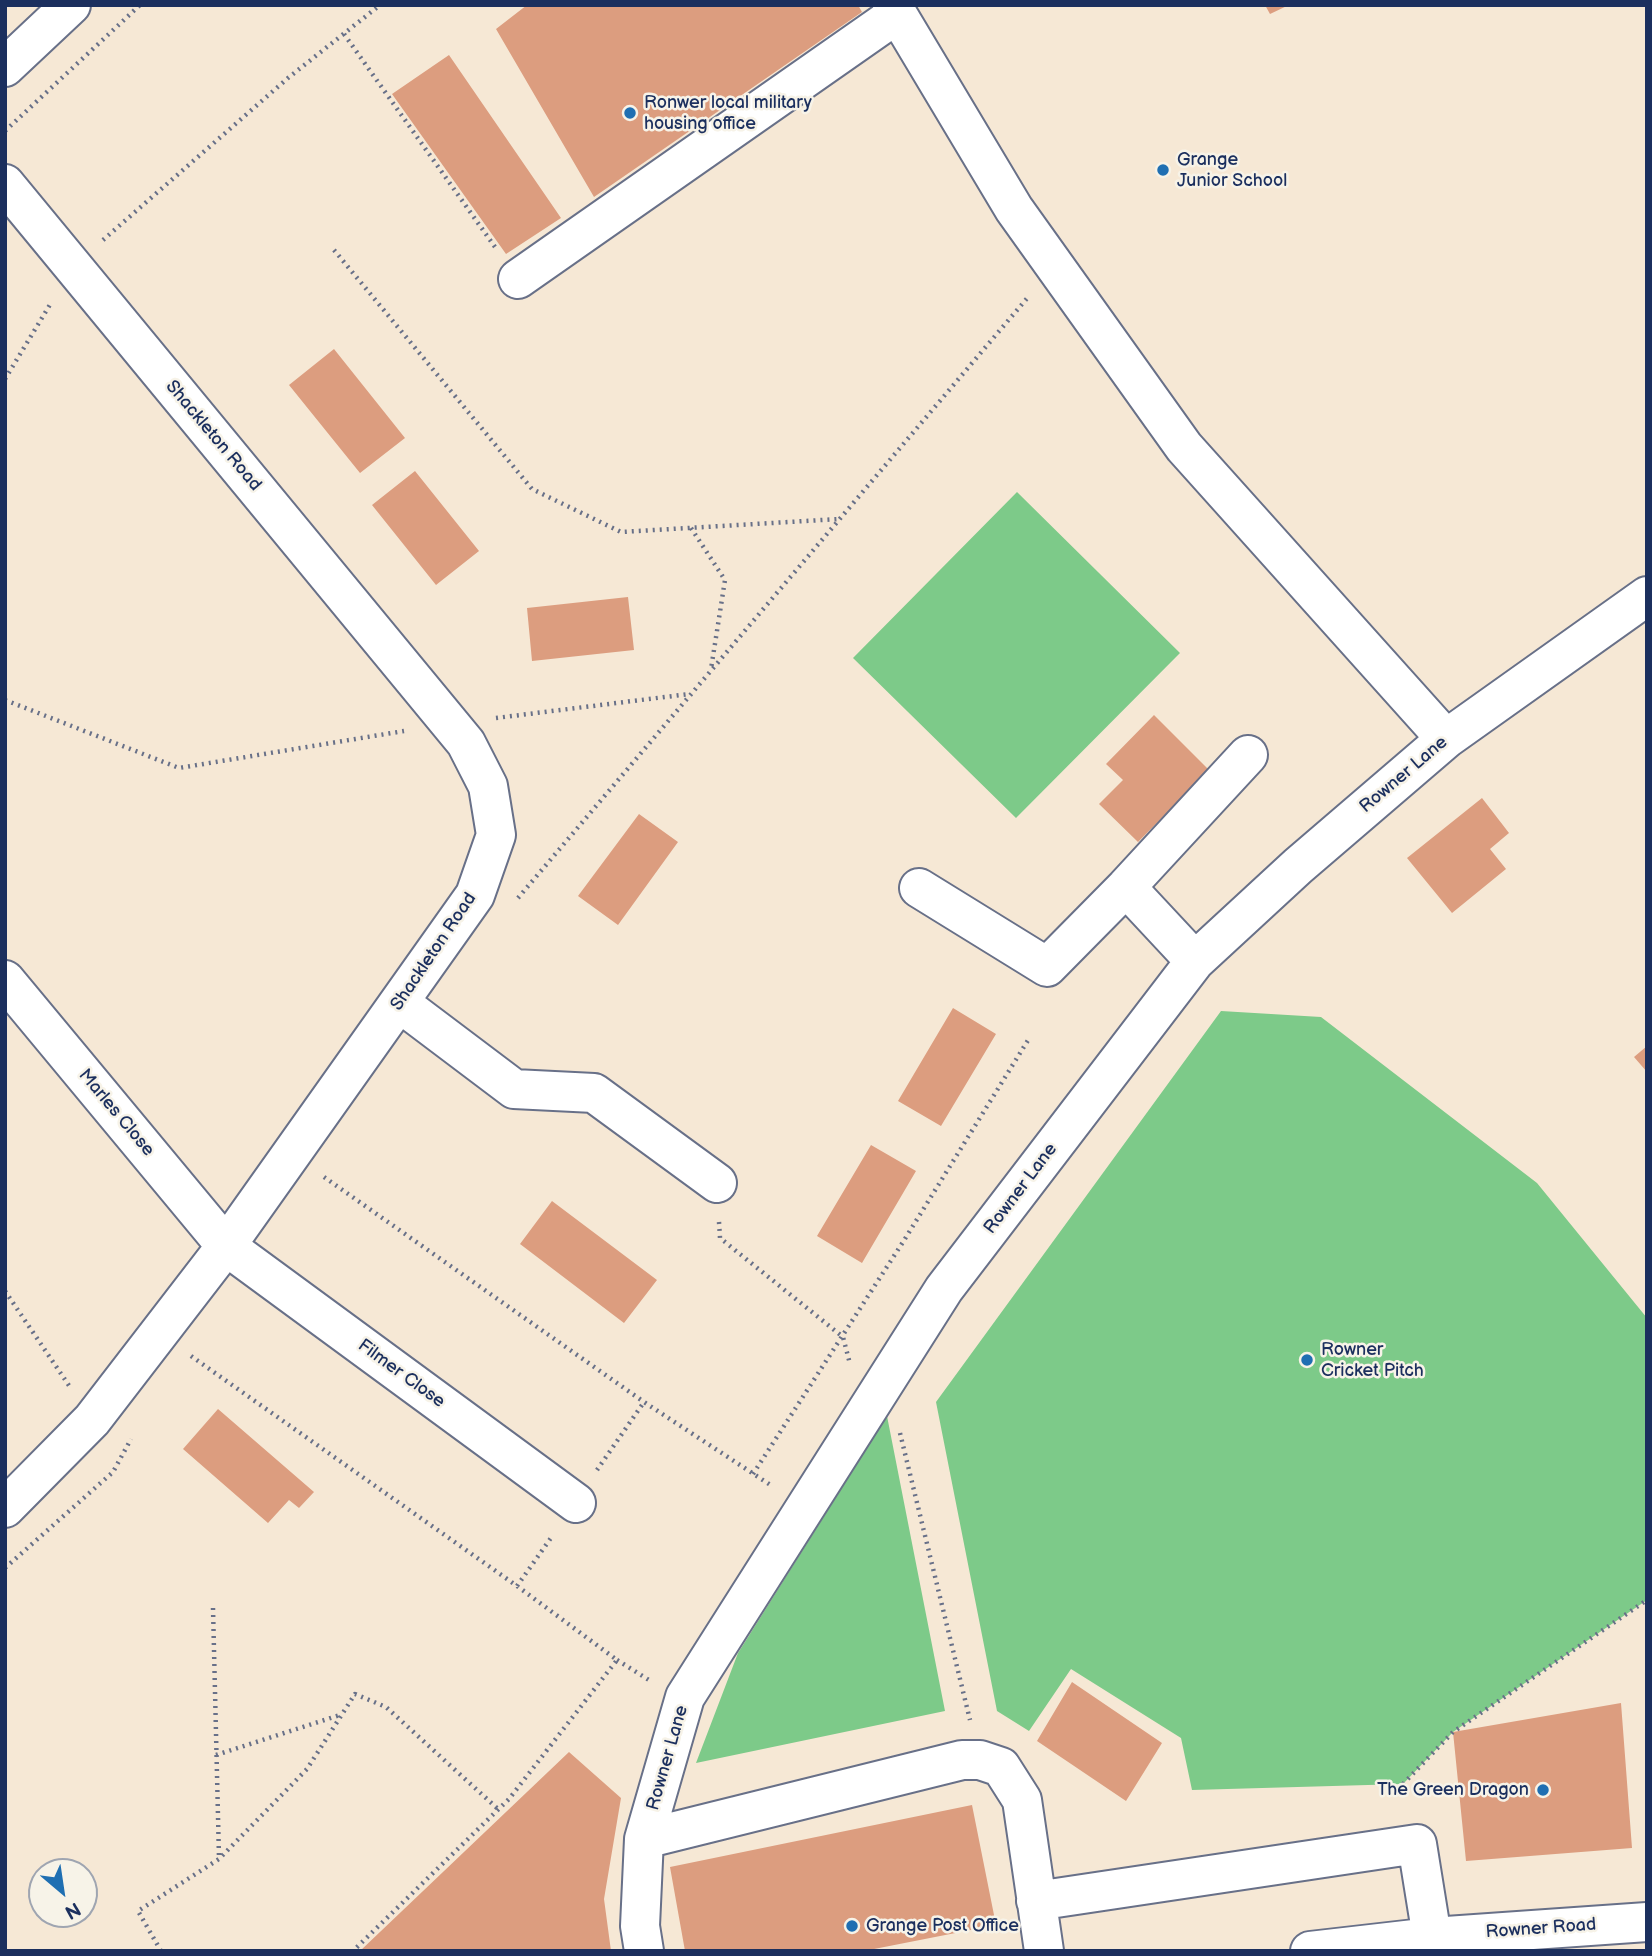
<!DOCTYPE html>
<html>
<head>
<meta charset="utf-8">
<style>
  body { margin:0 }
  #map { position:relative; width:1652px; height:1956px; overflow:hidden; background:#f6e8d5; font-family:"Balsamiq Sans",sans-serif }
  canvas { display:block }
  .frame { position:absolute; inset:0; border:7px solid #1b2f5e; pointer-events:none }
  .north { position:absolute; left:28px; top:1858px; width:70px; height:70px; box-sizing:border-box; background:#f7f3e8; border:2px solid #9fa5b1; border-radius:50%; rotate:151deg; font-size:19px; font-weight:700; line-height:28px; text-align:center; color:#1b2f5e }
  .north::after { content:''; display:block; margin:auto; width:24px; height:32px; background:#1f6fb2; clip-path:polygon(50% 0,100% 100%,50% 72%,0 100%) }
</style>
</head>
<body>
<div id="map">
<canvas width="1652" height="1956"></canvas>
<div class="frame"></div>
<div class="north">N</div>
</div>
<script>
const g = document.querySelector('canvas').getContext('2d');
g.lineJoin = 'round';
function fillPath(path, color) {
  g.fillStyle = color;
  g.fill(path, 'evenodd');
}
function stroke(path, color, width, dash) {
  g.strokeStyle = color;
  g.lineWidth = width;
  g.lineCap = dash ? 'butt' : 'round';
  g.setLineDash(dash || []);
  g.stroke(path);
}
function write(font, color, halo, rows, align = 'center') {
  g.font = font + ' "Balsamiq Sans",sans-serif';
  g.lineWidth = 5;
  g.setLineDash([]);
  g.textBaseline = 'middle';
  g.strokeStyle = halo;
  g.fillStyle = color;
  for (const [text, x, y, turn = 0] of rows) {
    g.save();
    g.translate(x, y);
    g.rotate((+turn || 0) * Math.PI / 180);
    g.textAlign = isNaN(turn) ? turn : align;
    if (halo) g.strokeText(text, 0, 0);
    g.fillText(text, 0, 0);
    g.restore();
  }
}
fillPath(new Path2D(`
  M1017,492L1180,653L1016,818L853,658Z
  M1221,1011L1321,1017L1537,1183L1647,1318V1600L1453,1732L1403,1784L1192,1790L1181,1738L1071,1669L1029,1731L997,1711L936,1402Z
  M887,1416L945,1711L696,1763L738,1653Z`), '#7dca89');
fillPath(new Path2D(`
  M527,5H858L862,12L594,197L496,29Z
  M1265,5H1289L1270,14Z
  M449,55L561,218L506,254L392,94Z
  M334,349L405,438L360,473L289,385Z
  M415,471L479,551L436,585L372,505Z
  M628,597L634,650L532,661L527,608Z
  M1154,715L1209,770L1138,842L1099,804L1123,780L1106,764Z
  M1482,798L1509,833L1490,849L1506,869L1452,913L1407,858Z
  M639,814L678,842L618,925L578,896Z
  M953,1008L996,1034L941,1126L898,1101Z
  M1647,1046V1072L1634,1057Z
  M871,1145L916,1171L862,1263L817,1236Z
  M552,1201L657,1280L624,1323L520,1244Z
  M218,1409L314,1492L299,1508L289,1500L268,1523L183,1449Z
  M1072,1682L1162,1743L1126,1801L1037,1741Z
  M1621,1703L1632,1848L1466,1861L1453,1732Z
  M569,1752L621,1798L604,1899L611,1951H360Z
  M972,1805L996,1925L864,1951H685L670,1867Z`), '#dc9d7f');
const minor = new Path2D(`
  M892,5L1014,209L1184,447L1446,739
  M5,67L71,5
  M5,184L466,743L488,786L496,835L475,895L226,1246L92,1420L5,1508
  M518,279L897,14
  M1126,887L1195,961
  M919,888L1047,967L1126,887L1248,755
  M5,980L226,1246L576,1503
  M400,1003L514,1089L594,1093L717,1183
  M644,1839L962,1760H980L1001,1767L1022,1800L1044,1951
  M1036,1901L1417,1844L1432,1937
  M644,1951L640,1926L644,1839L685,1697L944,1289L1195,961L1298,866L1446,739L1647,596`);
const major = new Path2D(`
  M1310,1951L1432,1937L1647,1922`);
stroke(minor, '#687088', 42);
stroke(major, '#687088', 42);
stroke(new Path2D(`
  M344,34L495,247
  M5,131L140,5
  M103,240L288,78L380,5
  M334,250L532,489L621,532L839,519
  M5,379L51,303
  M691,528L725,580L711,669
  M5,700L179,768L404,731
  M496,718L689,694
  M518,898L1029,296
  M324,1177L644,1402L772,1486
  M719,1222L720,1238L843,1337L850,1364
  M5,1291L70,1387
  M191,1356L517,1586L617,1660L509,1799L353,1951
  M900,1433L970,1720
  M597,1470L644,1402
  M753,1474L903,1242L1030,1037
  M5,1568L113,1472L131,1439
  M517,1586L553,1535
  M213,1608L219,1858
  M617,1660L649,1680
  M216,1755L340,1715
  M1403,1784L1453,1732L1647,1600
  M161,1951L138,1911L219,1859L307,1769L355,1694L386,1707L498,1809`), '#687088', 4.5, [2, 5]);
stroke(minor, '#fff', 38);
stroke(major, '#fff', 38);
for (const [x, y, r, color] of [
  [630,113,7,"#1f6fb2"],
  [1163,170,7,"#1f6fb2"],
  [1307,1360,7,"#1f6fb2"],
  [1543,1790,7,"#1f6fb2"],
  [852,1926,7,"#1f6fb2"]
]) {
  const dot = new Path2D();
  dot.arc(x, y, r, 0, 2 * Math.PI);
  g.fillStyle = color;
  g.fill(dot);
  stroke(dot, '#f7f3e8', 2.5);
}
write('18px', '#1b2f5e', '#f7f3e8', [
  ["Ronwer local military",644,103],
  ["housing office",644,124],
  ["Grange",1177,160],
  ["Junior School",1177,181],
  ["Rowner",1321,1350],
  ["Cricket Pitch",1321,1371],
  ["The Green Dragon",1529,1790,"right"],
  ["Grange Post Office",866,1926]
], 'left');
write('18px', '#1b2f5e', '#f7f3e8', [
  ["Shackleton Road",213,436,50],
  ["Rowner Lane",1404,775,-40],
  ["Shackleton Road",434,952,-56],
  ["Marles Close",116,1113,50],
  ["Rowner Lane",1021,1189,-53],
  ["Filmer Close",401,1374,36],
  ["Rowner Lane",668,1758,-74],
  ["Rowner Road",1541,1929,-4]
]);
</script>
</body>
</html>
